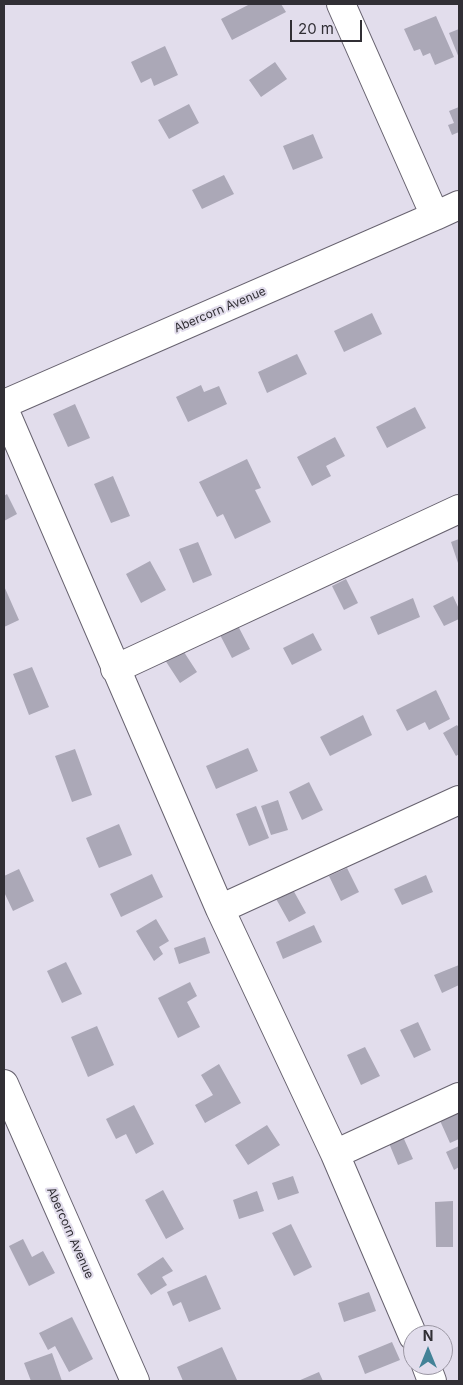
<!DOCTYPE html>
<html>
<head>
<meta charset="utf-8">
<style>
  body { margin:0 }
  #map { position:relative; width:463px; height:1385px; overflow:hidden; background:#e2ddec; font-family:Inter,sans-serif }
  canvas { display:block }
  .frame { position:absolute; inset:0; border:5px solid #312f35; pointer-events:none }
  .north { position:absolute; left:403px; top:1325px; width:50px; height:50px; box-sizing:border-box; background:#e2ddec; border:1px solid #9b97a3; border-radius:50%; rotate:0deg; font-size:14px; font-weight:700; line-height:20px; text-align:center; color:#312f35 }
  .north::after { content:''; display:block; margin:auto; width:18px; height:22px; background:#438297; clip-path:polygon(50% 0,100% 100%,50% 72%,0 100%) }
  .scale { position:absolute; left:290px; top:20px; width:72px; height:22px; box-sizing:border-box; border:2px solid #312f35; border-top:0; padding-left:6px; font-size:15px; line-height:18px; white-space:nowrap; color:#312f35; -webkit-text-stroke:4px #e2ddec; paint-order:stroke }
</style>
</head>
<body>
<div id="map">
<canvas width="463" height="1385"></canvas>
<div class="frame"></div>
<div class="north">N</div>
<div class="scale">20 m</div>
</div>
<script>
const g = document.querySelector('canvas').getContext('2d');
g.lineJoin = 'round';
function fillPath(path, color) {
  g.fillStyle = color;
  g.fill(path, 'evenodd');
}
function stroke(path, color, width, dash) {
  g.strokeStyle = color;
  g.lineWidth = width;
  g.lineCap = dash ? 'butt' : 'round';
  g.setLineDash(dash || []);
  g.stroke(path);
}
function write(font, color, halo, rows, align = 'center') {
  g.font = font + ' Inter,sans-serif';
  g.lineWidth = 4;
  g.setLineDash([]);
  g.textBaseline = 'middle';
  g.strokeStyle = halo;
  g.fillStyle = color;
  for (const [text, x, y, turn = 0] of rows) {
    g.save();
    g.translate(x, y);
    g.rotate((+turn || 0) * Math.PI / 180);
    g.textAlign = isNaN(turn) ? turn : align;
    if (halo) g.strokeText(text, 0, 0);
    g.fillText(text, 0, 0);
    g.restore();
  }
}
fillPath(new Path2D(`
  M250,4H281L286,12L232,40L221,19Z
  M436,16L454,57L435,65L430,53L423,56L420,49L414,51L404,29Z
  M459,29V58L449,33Z
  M165,46L178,75L154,86L151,78L141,83L131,62Z
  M275,62L287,79L261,97L249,80Z
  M189,104L199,123L169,139L158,120Z
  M459,107V132L452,135L448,125L454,123L449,111Z
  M313,134L323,158L293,170L283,146Z
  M224,175L234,194L202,209L192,190Z
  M372,313L382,334L344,352L334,331Z
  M297,354L307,374L267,393L258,372Z
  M201,385L204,392L219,386L227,404L188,422L176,397Z
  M75,404L90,438L68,447L53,414Z
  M415,407L426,428L387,448L376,427Z
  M335,437L345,456L326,466L331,476L312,486L297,457Z
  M247,459L261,488L255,490L271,522L235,539L223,514L217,517L199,482Z
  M113,476L130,516L111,523L94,484Z
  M7,494L17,514L4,521V496Z
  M459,539V566L451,542Z
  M198,542L212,575L193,583L179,549Z
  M150,561L166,590L141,603L126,574Z
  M346,579L358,603L344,610L332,586Z
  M4,586L19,620L4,627Z
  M453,596L459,609V619L444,626L433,606Z
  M413,598L420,617L378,635L370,617Z
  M237,624L250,649L232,658L219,633Z
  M313,633L322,650L292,665L283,648Z
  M182,649L197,672L180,683L165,660Z
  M32,667L49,707L29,715L13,674Z
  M436,690L450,719L429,730L425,722L407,731L396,710Z
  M363,715L372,735L330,756L320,737Z
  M457,725L459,728V754L456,756L443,733Z
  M248,748L258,771L216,789L206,766Z
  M75,749L92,795L72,802L55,756Z
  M309,782L323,810L302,820L289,792Z
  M278,800L288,830L271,835L261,806Z
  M256,806L269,838L249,846L236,814Z
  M119,824L132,855L99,868L86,838Z
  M347,868L359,892L341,901L329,876Z
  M19,869L34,901L13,911L4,892V876Z
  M152,874L163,897L121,917L110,894Z
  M426,875L433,892L402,905L394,889Z
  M292,888L306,913L289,922L275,897Z
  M156,919L169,941L159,947L163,954L154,961L136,931Z
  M314,925L322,942L283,959L276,942Z
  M205,937L210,953L179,964L174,948Z
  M66,962L82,994L62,1003L47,971Z
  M459,965V985L442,993L434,975Z
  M190,982L197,996L187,1002L200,1027L178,1038L158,998Z
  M418,1022L431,1050L414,1058L400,1030Z
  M97,1026L114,1065L88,1077L71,1037Z
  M365,1047L380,1076L361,1085L347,1055Z
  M219,1064L241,1103L205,1123L195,1105L213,1095L201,1075Z
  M134,1105L154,1144L136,1154L126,1134L116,1139L106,1119Z
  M454,1107L456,1114L459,1113V1139L450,1143L437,1114Z
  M267,1125L280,1145L248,1165L235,1145Z
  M400,1130L413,1159L398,1165L386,1136Z
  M459,1146V1167L454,1170L446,1152Z
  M293,1176L299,1193L278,1200L272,1183Z
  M163,1190L184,1229L166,1239L145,1200Z
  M257,1191L264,1211L239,1219L233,1200Z
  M453,1201V1247H436L435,1202Z
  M291,1224L312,1267L294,1276L272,1233Z
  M23,1239L32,1257L43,1251L55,1273L29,1286L9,1246Z
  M163,1257L173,1271L162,1277L167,1285L151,1295L137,1274Z
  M206,1275L221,1309L189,1322L181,1302L173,1306L167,1292Z
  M369,1292L376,1311L344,1322L338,1303Z
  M72,1317L93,1359L69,1372L55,1346L48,1350L39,1333Z
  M392,1342L400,1360L365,1374L358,1356Z
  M222,1347L237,1380L234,1381H183L177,1367Z
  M52,1353L62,1381H31L24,1363Z
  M319,1372L323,1381H298Z`), '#aba8b7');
const minor = new Path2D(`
  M341,4L435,216L459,205
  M4,404L435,216
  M4,409L220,909L335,1154L413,1336
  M115,669L459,509
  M220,909L459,800
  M4,1084L135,1381
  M335,1154L459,1097
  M426,1365L432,1381`);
stroke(minor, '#67626f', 30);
stroke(minor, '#fff', 28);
write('12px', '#312f35', '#e2ddec', [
  ["Abercorn Avenue",220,310,-23],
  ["Abercorn Avenue",70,1233,66]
]);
</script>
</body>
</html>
